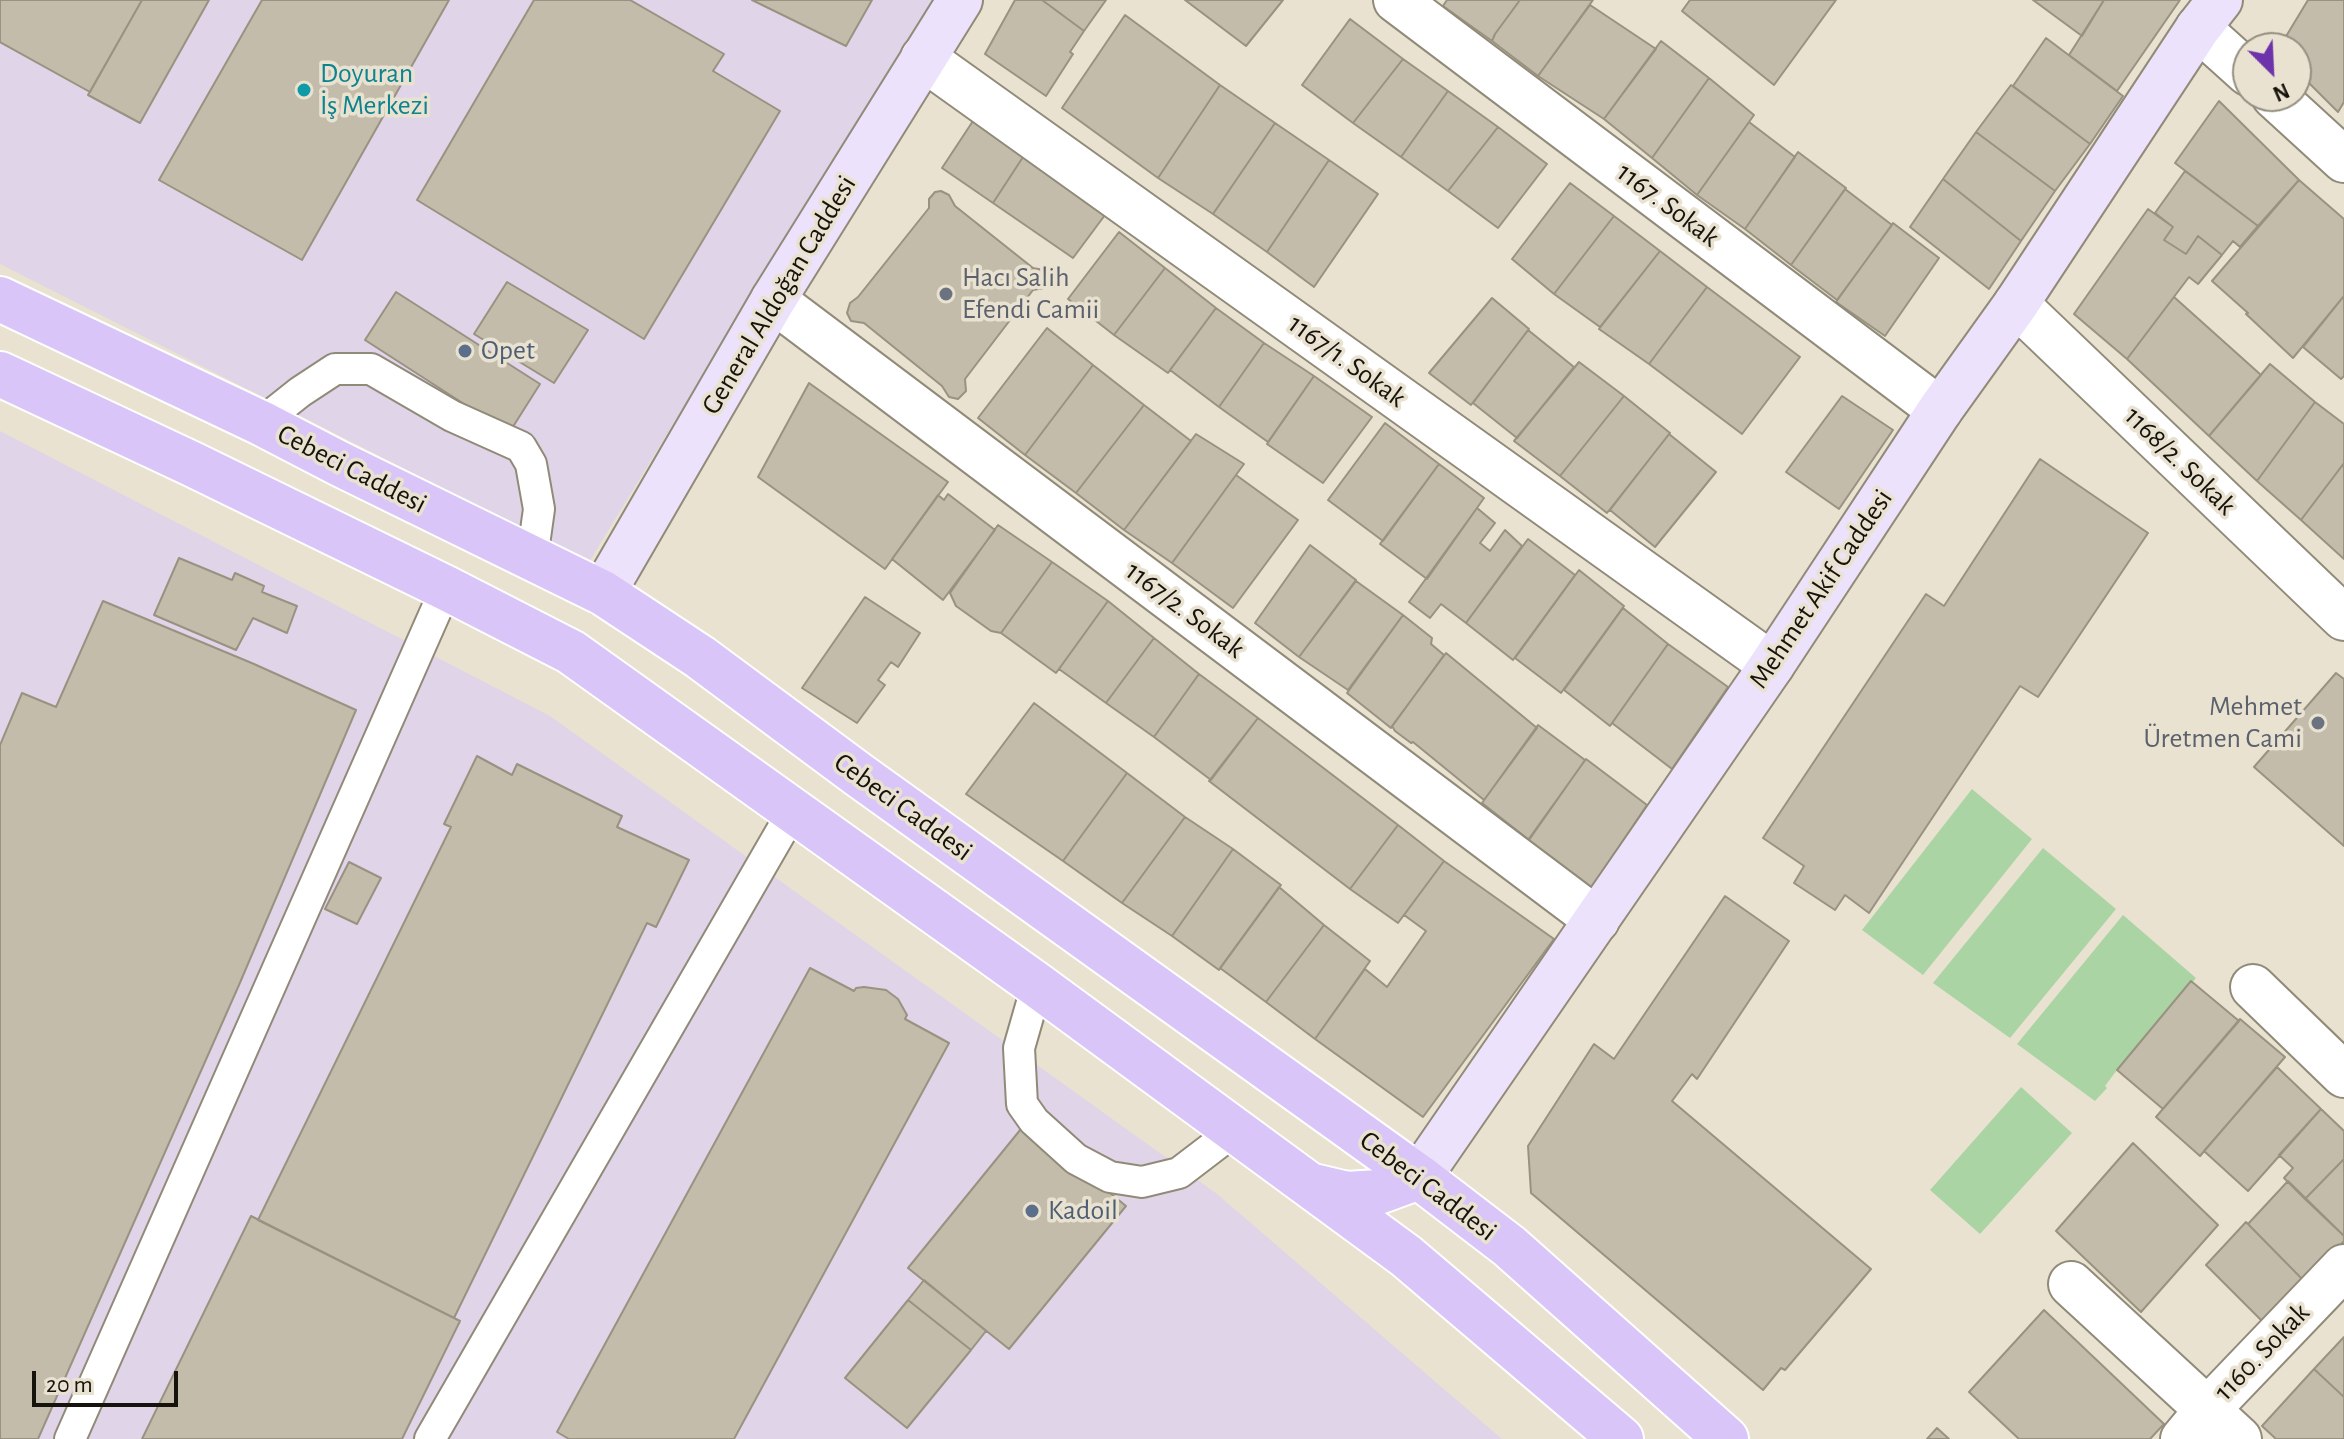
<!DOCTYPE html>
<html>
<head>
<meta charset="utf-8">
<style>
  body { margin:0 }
  #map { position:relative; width:2344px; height:1439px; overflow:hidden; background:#eae2d0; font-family:"Alegreya Sans",sans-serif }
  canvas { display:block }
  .north { position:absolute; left:2232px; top:32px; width:80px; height:80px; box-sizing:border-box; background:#eae2d0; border:2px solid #958f82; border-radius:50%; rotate:156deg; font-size:22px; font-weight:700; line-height:32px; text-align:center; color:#16130d }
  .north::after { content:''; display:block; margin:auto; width:28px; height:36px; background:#6d33aa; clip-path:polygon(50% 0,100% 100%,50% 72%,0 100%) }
  .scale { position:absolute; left:32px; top:1371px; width:146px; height:36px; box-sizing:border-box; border:4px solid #16130d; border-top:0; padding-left:10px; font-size:24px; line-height:28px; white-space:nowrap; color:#16130d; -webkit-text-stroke:6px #eae2d0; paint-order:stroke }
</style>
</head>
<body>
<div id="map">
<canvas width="2344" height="1439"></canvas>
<div class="north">N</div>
<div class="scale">20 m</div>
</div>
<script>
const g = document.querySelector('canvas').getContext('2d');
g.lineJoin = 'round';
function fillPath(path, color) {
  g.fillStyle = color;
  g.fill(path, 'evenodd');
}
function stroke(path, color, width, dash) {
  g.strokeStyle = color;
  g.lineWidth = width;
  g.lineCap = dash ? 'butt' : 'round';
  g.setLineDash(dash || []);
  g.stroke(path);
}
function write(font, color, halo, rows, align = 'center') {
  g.font = font + ' "Alegreya Sans",sans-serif';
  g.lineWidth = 7;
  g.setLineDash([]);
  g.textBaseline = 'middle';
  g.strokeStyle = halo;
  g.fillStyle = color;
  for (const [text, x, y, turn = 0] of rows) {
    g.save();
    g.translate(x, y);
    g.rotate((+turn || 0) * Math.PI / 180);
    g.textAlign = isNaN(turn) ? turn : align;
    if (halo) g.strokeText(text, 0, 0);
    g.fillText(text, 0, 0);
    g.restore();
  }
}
fillPath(new Path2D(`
  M0,0H932L589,562L0,264Z
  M0,431L550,716L1217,1194L1502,1439H0Z`), '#dfd4e8');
fillPath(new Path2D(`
  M1972,789L2032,839L1923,975L1862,930Z
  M2043,848L2116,909L2010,1038L1933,983Z
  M2123,915L2196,978L2117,1070L2105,1086L2107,1088L2095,1101L2017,1044Z
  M2021,1087L2072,1133L1980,1234L1930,1190Z`), '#aad4a3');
const building = new Path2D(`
  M0,0H142L90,92L0,42Z
  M142,0H209L140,123L88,95Z
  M262,0H449L302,260L159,180Z
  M534,0H630L724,54L713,71L780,111L644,339L417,200Z
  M752,0H872L846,46Z
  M1015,0H1042L1084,31L1070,52L1073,54L1046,96L985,54Z
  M1042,0H1106L1084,31Z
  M1185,0H1283L1246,46Z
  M1447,0H1520L1495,34L1492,41L1443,6Z
  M1520,0H1593L1538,76L1492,41L1495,34Z
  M1690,0H1836L1774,85L1682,11Z
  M2033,0H2104L2082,36Z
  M2104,0H2180L2117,91L2069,55Z
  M2308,0H2344V102L2338,112L2296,70V48H2277L2283,37L2285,38Z
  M1590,5L1656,49L1604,119L1538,76Z
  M1125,15L1220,85L1158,178L1062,108Z
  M1350,19L1403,59L1353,123L1302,85Z
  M2046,38L2123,96L2090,144L2013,86Z
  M1661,41L1709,78L1652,158L1604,119Z
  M1403,59L1448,91L1401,157L1353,123Z
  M1709,78L1754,115L1697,195L1652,158Z
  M1220,85L1275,123L1213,214L1158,178Z
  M2011,85L2090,144L2055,191L1976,132Z
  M1448,91L1498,127L1448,191L1401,157Z
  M2219,101L2299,180L2258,226L2175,163Z
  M973,121L1025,154L993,203L942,168Z
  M1749,122L1795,157L1745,229L1697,195Z
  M1275,123L1329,160L1267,252L1213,214Z
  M1498,127L1547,164L1498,228L1448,191Z
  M1976,132L2055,191L2021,241L1943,179Z
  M1798,152L1846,188L1791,265L1745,229Z
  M1025,154L1105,215L1073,258L993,203Z
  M1329,160L1378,194L1314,287L1267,252Z
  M2185,171L2258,226L2240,247L2233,241L2222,255L2198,236L2186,254L2164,240L2173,227L2155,213Z
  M1943,179L2021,241L1989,289L1910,227Z
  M2299,180L2344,219V296L2293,358L2246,314L2248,313L2212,281Z
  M1570,183L1614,216L1554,294L1512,259Z
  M1845,189L1892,225L1837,300L1791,265Z
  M941,191L949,195L955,206L1033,268L1044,270L1049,279L1044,288L1033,290L965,379L966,391L958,399L949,397L942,386L864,323L851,321L847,313L850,303L858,297L929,208V199L935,192Z
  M2148,209L2173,227L2164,240L2186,254L2198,236L2222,255L2198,284L2189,277L2127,359L2074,314Z
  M1614,216L1660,251L1600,327L1554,294Z
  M1893,223L1939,258L1885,336L1836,302Z
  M1119,232L1165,268L1114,335L1068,299Z
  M1660,251L1707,287L1649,364L1599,329Z
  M1165,268L1216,308L1168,373L1114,335Z
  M507,282L588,330L554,383L474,334Z
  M1707,287L1800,357L1742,434L1649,364Z
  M396,292L540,384L509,433L365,340Z
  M2344,296V376L2341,379L2303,347Z
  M2174,297L2261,375L2209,436L2127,359Z
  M1492,298L1529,329L1471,405L1429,373Z
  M1216,308L1264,343L1219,407L1170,370Z
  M1047,328L1093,365L1025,455L978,418Z
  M1528,330L1574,367L1517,438L1473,403Z
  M1264,343L1314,376L1268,442L1219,407Z
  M1579,362L1624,396L1560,476L1514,441Z
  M2270,364L2315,402L2257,481L2209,436Z
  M1093,365L1144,405L1076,493L1025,455Z
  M1314,376L1372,417L1323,483L1267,444Z
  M809,383L948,482L885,569L758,477Z
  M1624,396L1670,433L1607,513L1560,476Z
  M1842,396L1893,430L1839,509L1786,472Z
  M2315,402L2344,424V463L2301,520L2257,481Z
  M1144,405L1191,441L1124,530L1076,493Z
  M1385,423L1439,464L1383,541L1328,500Z
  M1196,434L1244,464L1172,563L1124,530Z
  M1669,434L1716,472L1655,547L1610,510Z
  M2040,459L2148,533L2038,697L2020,686L1869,913L1845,895L1835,910L1794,883L1804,866L1763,838L1926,594L1944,606Z
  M2344,463V559L2301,520Z
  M1439,464L1484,498L1427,579L1380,544Z
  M1236,475L1298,520L1233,608L1172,563Z
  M948,494L995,530L943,600L892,559L938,495L944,500Z
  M1477,508L1495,523L1480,543L1490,551L1505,530L1522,546L1466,623L1441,604L1430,618L1409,602Z
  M998,525L1052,562L1001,633L991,631L956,606L950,593Z
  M1528,539L1575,575L1513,660L1466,623Z
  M1310,545L1356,580L1299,657L1255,623Z
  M179,558L232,580L235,573L264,586L262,592L297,606L287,633L253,618L236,650L154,615Z
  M1052,562L1108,601L1056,673L1001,633Z
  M1579,570L1624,606L1561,693L1515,658Z
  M1356,581L1403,615L1348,690L1299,657Z
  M865,597L920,633L898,667L891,662L878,680L885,685L857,723L802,688Z
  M103,601L254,664L356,710L239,985L38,1439H0V745L22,693L56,707Z
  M1108,601L1154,638L1106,703L1059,669Z
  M1623,608L1668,644L1610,726L1564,690Z
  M1403,615L1432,638L1431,644L1444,655L1391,728L1347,693Z
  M1154,638L1199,674L1154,737L1106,703Z
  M1668,644L1728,687L1672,769L1612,723Z
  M1446,653L1537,728L1484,800L1413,742L1411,743L1395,731L1392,726Z
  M2336,673L2344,679V846L2254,767Z
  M1199,674L1258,718L1211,780L1154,737Z
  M1034,703L1127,773L1063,861L966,794Z
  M1258,718L1398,825L1350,889L1209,781Z
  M1538,725L1585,760L1529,840L1482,803Z
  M477,756L512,775L517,764L622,816L617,827L689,860L656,927L647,923L454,1318L258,1220L451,827L444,824Z
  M1586,759L1647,805L1591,889L1528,840Z
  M1127,773L1185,817L1122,903L1063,861Z
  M1185,817L1233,849L1172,936L1122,903Z
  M1398,825L1444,861L1398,923L1350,889Z
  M1233,849L1281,885L1219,970L1172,936Z
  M1444,861L1554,939L1423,1117L1315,1039L1365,969L1387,987L1426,931L1404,915Z
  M349,862L381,878L357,924L325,909Z
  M1279,887L1324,925L1266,1002L1220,968Z
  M1725,896L1789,941L1697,1079L1692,1074L1672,1101L1871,1269L1785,1370L1781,1368L1763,1390L1531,1193L1528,1146L1594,1044L1614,1059Z
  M1324,925L1370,961L1315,1039L1266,1002Z
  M810,968L854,991L856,988L864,987L886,990L898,999L907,1015L905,1019L949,1043L734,1439H569L557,1432Z
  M2191,981L2239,1021L2163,1109L2117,1070Z
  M2240,1019L2285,1057L2200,1156L2156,1117Z
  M2277,1067L2321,1109L2248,1191L2204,1151Z
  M2321,1109L2344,1131V1159L2305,1199L2284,1178L2293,1168L2279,1155Z
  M1025,1124L1126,1206L1009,1349L908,1268Z
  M2133,1143L2218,1225L2141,1312L2056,1231Z
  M2344,1159V1236L2305,1199Z
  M2288,1181L2344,1236V1241L2306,1283L2248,1224Z
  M251,1216L460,1321L402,1439H142Z
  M2246,1222L2306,1283L2267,1326L2206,1265Z
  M924,1280L986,1331L971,1350L908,1300Z
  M908,1300L971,1350L907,1428L845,1378Z
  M2044,1310L2164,1424L2150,1439H2019L1969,1392Z
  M2344,1337V1397L2314,1369Z
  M2314,1369L2344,1397V1439H2276L2262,1426Z
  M1937,1428L1949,1439H1927Z`);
fillPath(building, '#c4bcab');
stroke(building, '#999281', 2);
const lane = new Path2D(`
  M261,423L300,392L335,369H371L452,416L521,447L531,464L539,509L532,559
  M1037,985L1019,1048L1022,1104L1034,1121L1076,1159L1110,1177L1142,1182L1179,1173L1234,1131
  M70,1439L446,588
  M430,1439L793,811`);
const street = new Path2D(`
  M1396,0L1940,410
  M2198,28L2248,73
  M923,58L1772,665
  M2274,96L2344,160
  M773,300L1597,920
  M2016,304L2344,618
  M2253,987L2344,1075
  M2071,1284L2239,1439
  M2183,1439L2208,1409L2344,1267`);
const secondary = new Path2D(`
  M603,593L773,300L960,0
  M1419,1177L1772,665L1940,410L2016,304L2198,28L2220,0`);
const primary = new Path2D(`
  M0,299L261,423L340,464L603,593L700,657L859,775L1419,1177L1509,1246L1726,1439
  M0,374L192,464L446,588L571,652L1037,985L1406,1256L1621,1439
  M1313,1186L1347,1194L1378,1192L1419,1177`);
stroke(lane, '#918a79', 34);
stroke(street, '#918a79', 48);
stroke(secondary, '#918a79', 48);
stroke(primary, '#fff', 48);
stroke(lane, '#fff', 30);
stroke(street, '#fff', 44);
stroke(secondary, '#ece2fc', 44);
stroke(primary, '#d9c5f8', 44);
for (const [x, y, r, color] of [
  [304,90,8,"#0f9aa8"],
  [946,294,8,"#6b7280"],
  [465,351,8,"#5c6f8a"],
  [2318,723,8,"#6b7280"],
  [1032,1211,8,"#5c6f8a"]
]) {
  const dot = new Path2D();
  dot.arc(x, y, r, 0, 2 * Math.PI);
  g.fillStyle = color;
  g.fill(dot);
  stroke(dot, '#eae2d0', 3);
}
write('28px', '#0d838f', '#eae2d0', [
  ["Doyuran",320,74],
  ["İş Merkezi",320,106]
], 'left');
write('28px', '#16130d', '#eae2d0', [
  ["1167. Sokak",1668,205,37],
  ["General Aldoğan Caddesi",779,295,-59],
  ["1167/1. Sokak",1347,361,36],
  ["1168/2. Sokak",2180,461,44],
  ["Cebeci Caddesi",352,469,27],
  ["Mehmet Akif Caddesi",1821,589,-56],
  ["1167/2. Sokak",1185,610,37],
  ["Cebeci Caddesi",903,807,36],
  ["Cebeci Caddesi",1428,1186,37],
  ["1160. Sokak",2262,1352,-46]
]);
write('28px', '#5b616d', '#eae2d0', [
  ["Hacı Salih",962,278],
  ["Efendi Camii",962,310],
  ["Mehmet",2302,707,"right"],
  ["Üretmen Cami",2302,739,"right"]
], 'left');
write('28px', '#4e5e75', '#eae2d0', [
  ["Opet",481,351],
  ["Kadoil",1048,1211]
], 'left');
</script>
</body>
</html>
